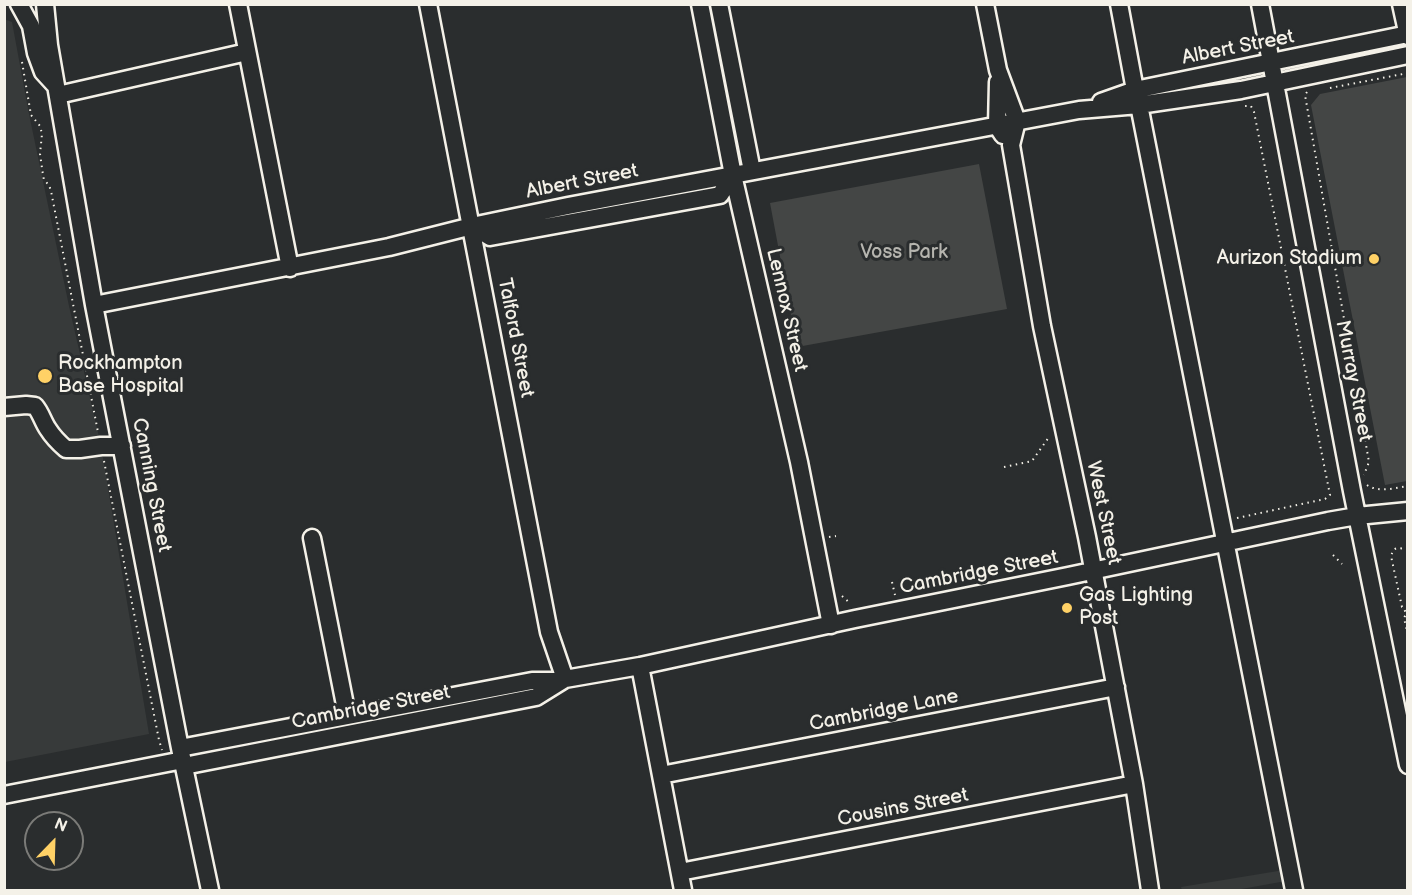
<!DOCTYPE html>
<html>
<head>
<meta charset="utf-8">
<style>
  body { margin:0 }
  #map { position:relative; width:1412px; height:895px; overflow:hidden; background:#2a2d2e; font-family:"Balsamiq Sans",sans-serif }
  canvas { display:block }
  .frame { position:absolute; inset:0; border:6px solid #f4f1e8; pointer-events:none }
  .north { position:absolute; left:24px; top:811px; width:60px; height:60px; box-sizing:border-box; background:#2a2d2e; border:2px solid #7b7b78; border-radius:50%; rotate:23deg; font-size:16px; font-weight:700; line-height:24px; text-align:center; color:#f4f1e8 }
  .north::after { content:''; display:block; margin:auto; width:21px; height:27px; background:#ffd166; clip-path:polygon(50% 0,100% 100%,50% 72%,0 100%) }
</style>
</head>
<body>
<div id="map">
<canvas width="1412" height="895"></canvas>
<div class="frame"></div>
<div class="north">N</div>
</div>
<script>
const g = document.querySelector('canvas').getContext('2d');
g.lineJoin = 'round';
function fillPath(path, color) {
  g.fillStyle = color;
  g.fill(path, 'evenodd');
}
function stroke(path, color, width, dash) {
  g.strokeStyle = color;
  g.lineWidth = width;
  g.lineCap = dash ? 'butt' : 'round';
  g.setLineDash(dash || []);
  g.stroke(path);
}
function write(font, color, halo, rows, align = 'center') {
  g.font = font + ' "Balsamiq Sans",sans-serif';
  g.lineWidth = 6;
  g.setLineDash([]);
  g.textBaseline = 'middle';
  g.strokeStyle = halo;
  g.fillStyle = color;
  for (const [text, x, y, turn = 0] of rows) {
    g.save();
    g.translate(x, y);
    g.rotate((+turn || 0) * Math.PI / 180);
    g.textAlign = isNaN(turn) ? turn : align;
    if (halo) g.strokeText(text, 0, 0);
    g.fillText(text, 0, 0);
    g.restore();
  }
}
fillPath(new Path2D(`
  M4,19L12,22L29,114L69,306L101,446L149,734L5,762Z
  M1284,870L1286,881L1236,890H1182L1181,887Z`), '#373a3a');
fillPath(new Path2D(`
  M1407,77V481L1385,485L1311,105L1320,94Z
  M979,164L1007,309L797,347L770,203Z`), '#444645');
const minor = new Path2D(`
  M19,4L31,26L36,53L43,72L54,84
  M45,4L49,45L94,305L180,748L210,890
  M238,4L290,268
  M428,4L549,632L565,679
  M700,4L733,175L799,462L831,625
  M719,4L752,171
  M985,4L998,70L1017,121L1011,145L1042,326L1087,537L1134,784L1150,890
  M1119,4L1135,90
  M1260,4L1352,491L1408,765
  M1401,4L1408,36
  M998,82L997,126L1003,135
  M58,95L247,52
  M1101,102L1135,90L1408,34
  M1139,105L1294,890
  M472,226L490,237L720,195L733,175
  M94,305L389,247L472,226L568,206L1079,110L1139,105L1241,90L1408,55
  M4,407L26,405L35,406C41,413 43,422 48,429C53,437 59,443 66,449H80L101,446H122
  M312,538L347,715
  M640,666L683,890
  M180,748L532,681H560
  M184,766L536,697L565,679L640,666L855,619L1068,576L1328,521L1357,516L1408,511
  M661,775L1116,687
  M4,795L183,760
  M680,872L1134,784`);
stroke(minor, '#f4f1e8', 21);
stroke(new Path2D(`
  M1286,42L1295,41
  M22,62L31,115L40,126L42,134L40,154L43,175L44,180L49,185L51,191L98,432
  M1330,88L1408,73
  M1307,92L1305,95L1369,462L1364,475
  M104,461L159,740L162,750
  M1004,467L1032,461L1049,437
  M1367,485C1379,493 1394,488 1408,486
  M1237,518L1325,499L1330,495L1254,112L1251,106H1244
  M829,537L836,536
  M1408,548C1398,550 1395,544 1391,556L1402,607L1404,608L1406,614L1404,618L1408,635
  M1333,555L1342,564
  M892,582L895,595
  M912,591L956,582
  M842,596L851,604`), '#f4f1e8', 2, [1.5, 4.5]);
stroke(minor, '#2a2d2e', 16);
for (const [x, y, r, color] of [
  [1374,259,6,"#ffd166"],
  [45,376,8,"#ffd166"],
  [1067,608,6,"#ffd166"]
]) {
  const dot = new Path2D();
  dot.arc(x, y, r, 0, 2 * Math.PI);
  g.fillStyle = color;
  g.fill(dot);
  stroke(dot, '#2a2d2e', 2);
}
write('20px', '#f4f1e8', '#2a2d2e', [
  ["Albert Street",1238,48,-11],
  ["Albert Street",582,182,-11],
  ["Lennox Street",786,310,77],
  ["Talford Street",515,338,79],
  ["Murray Street",1353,381,79],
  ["Canning Street",151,485,79],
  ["West Street",1103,513,78],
  ["Cambridge Street",979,573,-11],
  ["Cambridge Street",371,708,-11],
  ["Cambridge Lane",884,711,-11],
  ["Cousins Street",903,808,-11]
]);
write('20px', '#b6b5af', '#2a2d2e', [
  ["Voss Park",904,253]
]);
write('20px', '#f4f1e8', '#2a2d2e', [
  ["Aurizon Stadium",1362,259,"right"],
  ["Rockhampton",58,364],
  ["Base Hospital",58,387],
  ["Gas Lighting",1079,596],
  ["Post",1079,619]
], 'left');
</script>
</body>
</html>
